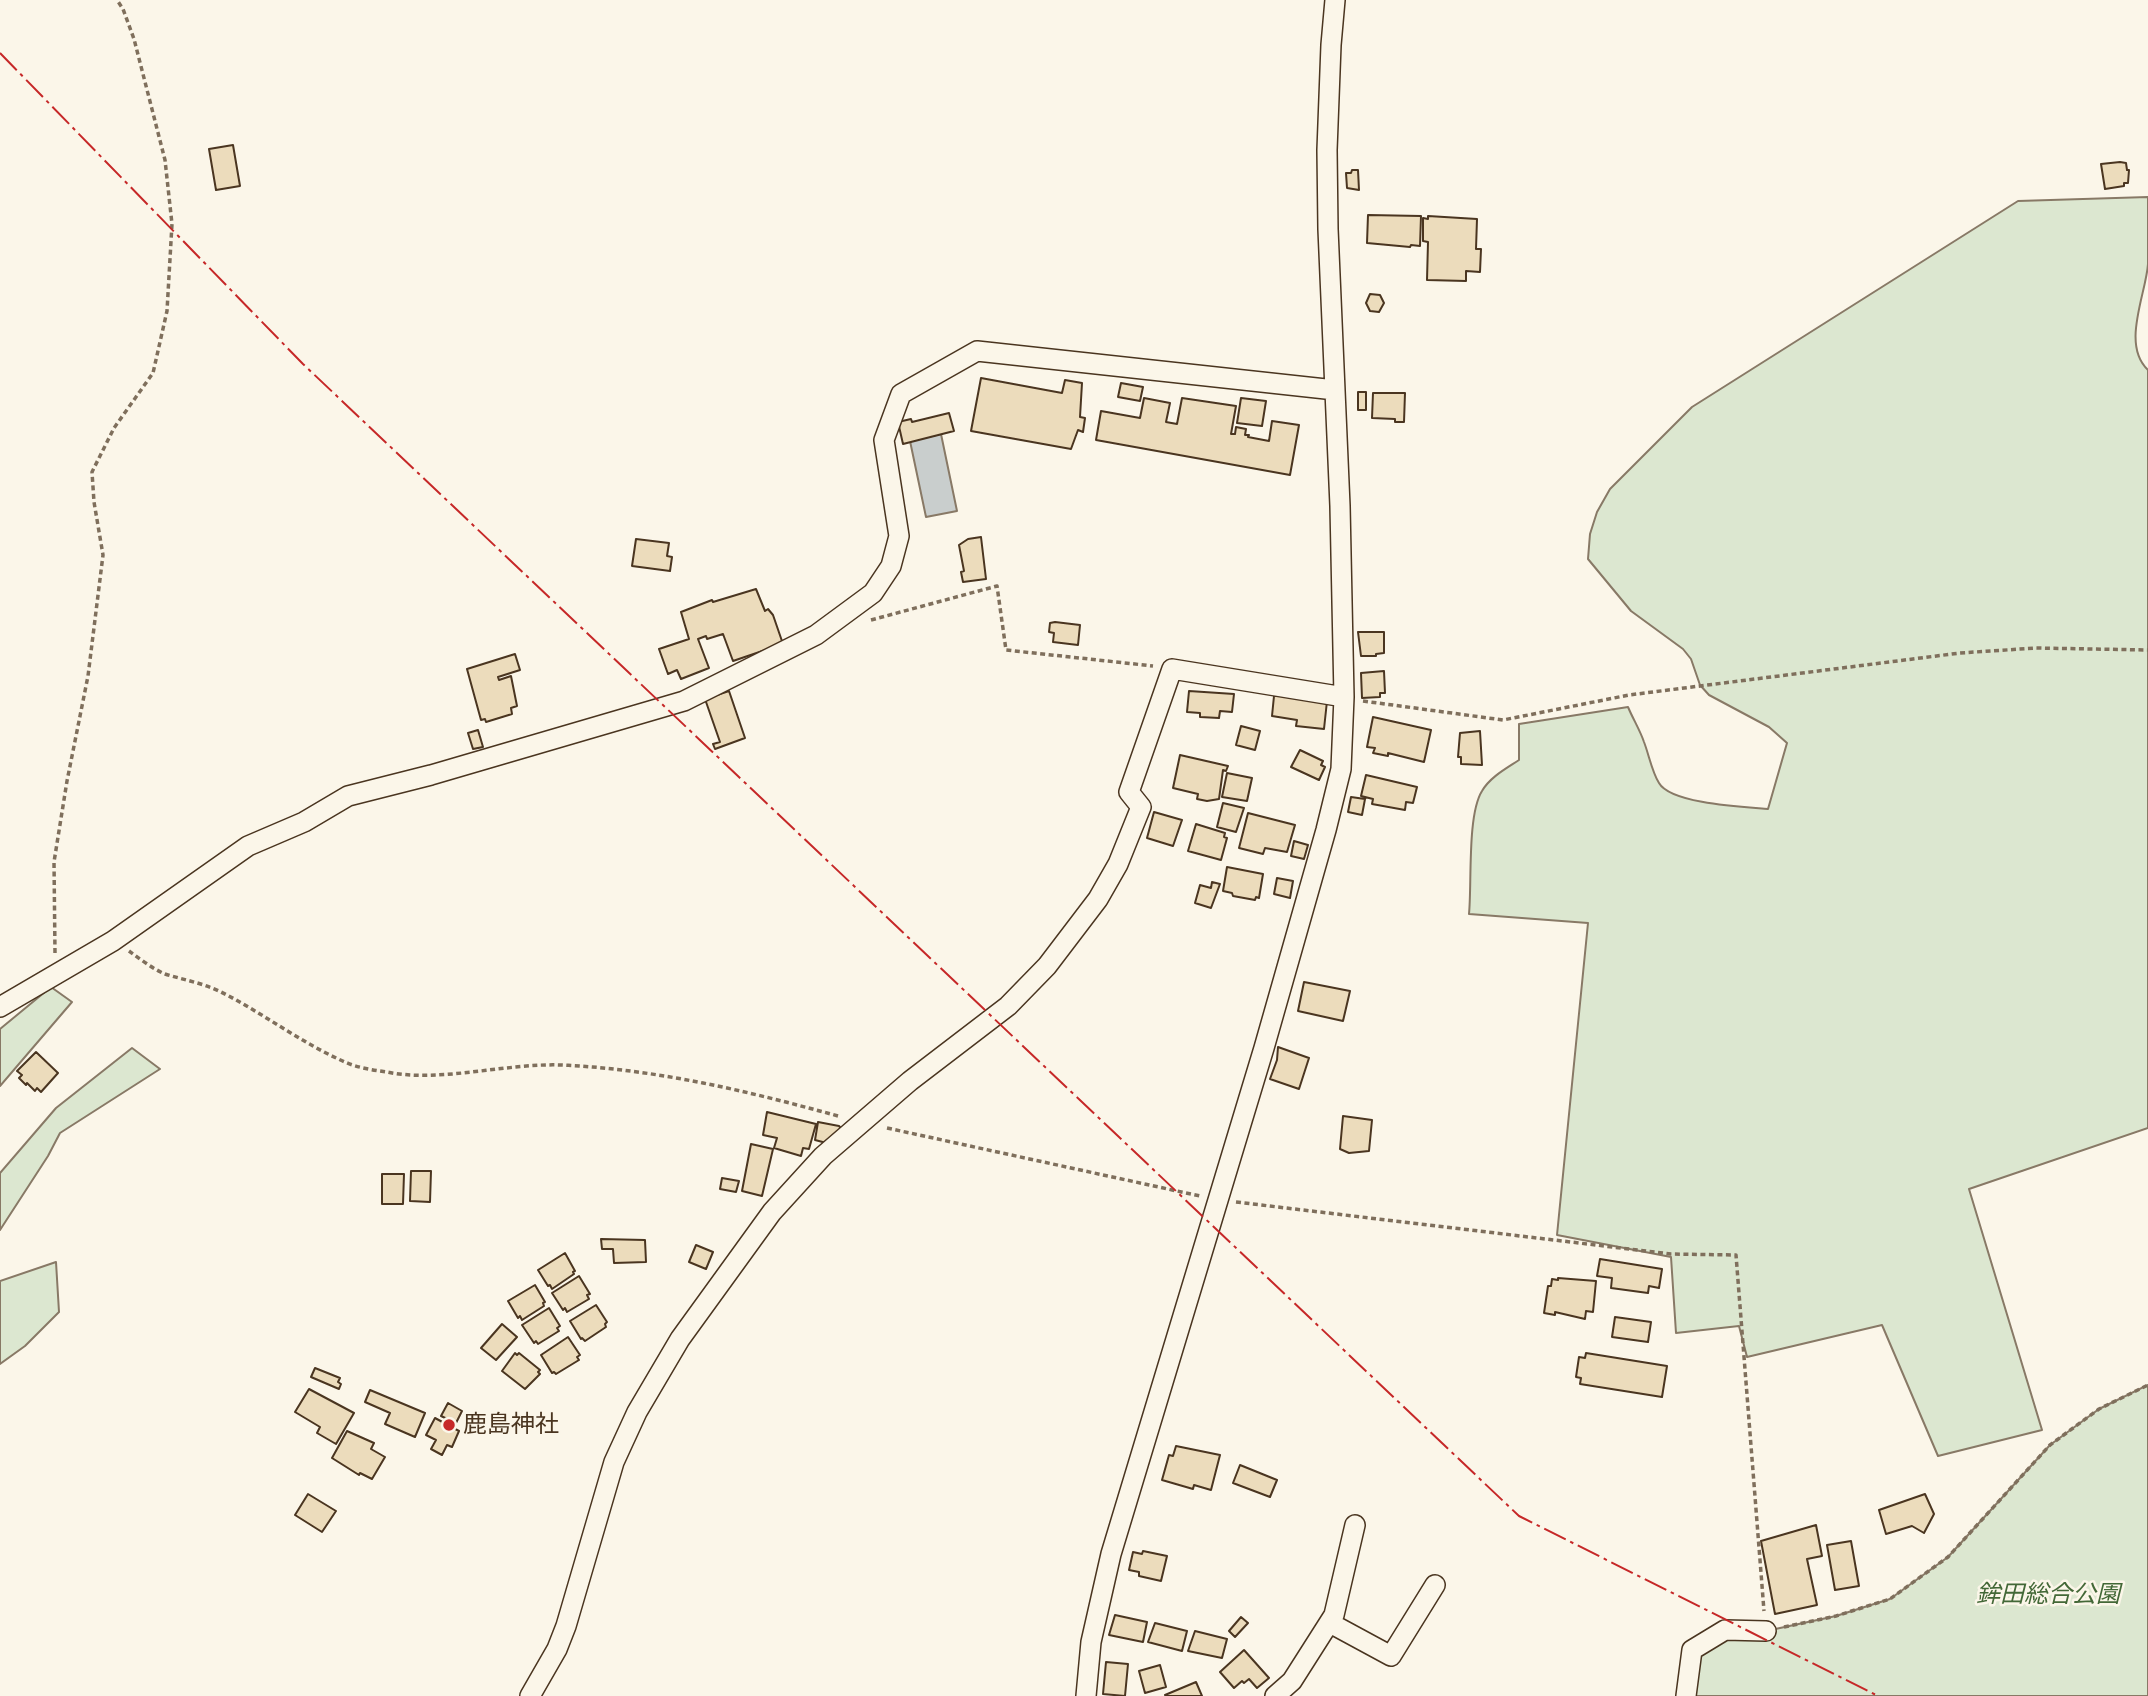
<!DOCTYPE html>
<html>
<head>
<meta charset="utf-8">
<style>
  body { margin:0 }
  canvas { display:block; background:#fbf6e9 }
</style>
</head>
<body>
<canvas width="2148" height="1696"></canvas>
<script>
const g = document.querySelector('canvas').getContext('2d');
g.lineJoin = 'round';
function fillPath(path, color) {
  g.fillStyle = color;
  g.fill(path, 'evenodd');
}
function stroke(path, color, width, dash) {
  g.strokeStyle = color;
  g.lineWidth = width;
  g.lineCap = dash ? 'butt' : 'round';
  g.setLineDash(dash || []);
  g.stroke(path);
}
function write(font, color, halo, rows, align = 'center') {
  g.font = font + ' "Noto Serif","Noto Sans JP",serif';
  g.lineWidth = 5;
  g.setLineDash([]);
  g.textBaseline = 'middle';
  g.strokeStyle = halo;
  g.fillStyle = color;
  for (const [text, x, y, turn = 0] of rows) {
    g.save();
    g.translate(x, y);
    g.rotate((+turn || 0) * Math.PI / 180);
    g.textAlign = isNaN(turn) ? turn : align;
    if (halo) g.strokeText(text, 0, 0);
    g.fillText(text, 0, 0);
    g.restore();
  }
}
const green = new Path2D(`
  M2148,197C2148,219 2148,242 2148,264C2146,294 2121,345 2148,370V1128L1969,1189L2042,1430L1938,1456L1882,1325L1747,1357L1739,1326L1676,1333L1671,1257L1557,1235L1588,923L1469,914C1472,884 1467,815 1482,791C1490,777 1507,768 1519,760V724L1628,707C1633,719 1640,730 1644,742C1649,755 1652,772 1659,783C1671,804 1745,807 1768,809L1787,743L1769,727L1709,695L1700,685L1691,659L1683,649L1631,611L1588,559L1590,534L1597,512L1610,489L1692,407L2018,201Z
  M51,987L72,1002L0,1086V1029Z
  M132,1048L160,1069L60,1133L48,1156L0,1230V1173L56,1108Z
  M56,1262L59,1312L25,1346L0,1364V1281Z
  M2148,1385V1696H1686L1692,1650L1711,1637L1766,1631L1836,1616L1890,1599L1948,1557L2050,1445L2099,1409Z`);
fillPath(green, '#dce7d0');
stroke(green, '#887966', 2);
const water = new Path2D(`
  M941,434L957,511L926,517L910,441Z`);
fillPath(water, '#c9cecd');
stroke(water, '#887966', 2);
const building = new Path2D(`
  M233,145L240,186L216,190L209,149Z
  M2120,162L2126,163L2127,170H2129L2128,183H2124V186L2105,189L2101,164Z
  M1352,170H1358L1359,190L1347,188L1346,173H1351Z
  M1368,215L1421,216L1420,246L1411,245L1410,247L1367,243Z
  M1428,216L1477,219L1476,249H1481L1480,272L1466,271V281L1427,280L1428,242L1423,241V218L1428,219Z
  M1370,294L1380,295L1384,303L1379,312L1370,311L1366,303Z
  M981,378L1062,393L1065,380L1082,383L1080,417L1085,418L1083,432L1078,430L1071,449L971,431Z
  M1121,383L1143,387L1140,401L1118,397Z
  M1358,392H1366V410H1358Z
  M1373,393H1405L1404,422H1395V419L1372,418Z
  M1144,398L1170,403L1166,422L1177,424L1182,398L1236,406L1231,434H1235L1236,427L1246,429L1245,435H1249L1248,437L1269,441L1272,421L1299,425L1290,475L1096,440L1101,411L1140,418Z
  M1241,398L1266,401L1262,426L1237,423Z
  M949,413L954,431L903,444L898,422L911,419L912,422Z
  M981,537L986,579L963,582L961,572L964,571L959,545L968,539Z
  M636,539L669,543L667,556L672,557L670,571L632,566Z
  M756,589L765,611L768,609L773,615L783,644L733,661L723,634L707,639L706,636L698,639L709,668L681,679L677,670L668,674L659,649L689,639L681,612L712,600L713,602Z
  M1055,622L1080,625L1078,645L1053,642L1054,633L1049,632L1050,623Z
  M1358,632H1384V653L1376,654V656H1361Z
  M515,654L520,670L498,677L499,680L511,676L517,706L511,708L512,714L486,722L485,719L481,720L467,669Z
  M1384,671L1385,693H1380V697L1362,698L1361,673Z
  M729,691L745,738L715,749L713,744L720,742L705,699Z
  M1189,691L1234,694L1232,712L1220,711L1219,718L1200,717V713L1187,712Z
  M1280,695L1327,701L1324,729L1296,726L1297,720L1272,716L1274,696Z
  M1373,717L1431,730L1424,762L1388,753V756L1373,753L1375,748L1367,747Z
  M1241,726L1260,731L1255,750L1236,745Z
  M478,730L483,747L473,749L468,733Z
  M1480,731L1482,765L1461,764V757H1458L1460,733Z
  M1300,750L1323,761L1321,765L1325,767L1319,780L1291,767Z
  M1180,755L1228,766L1226,771L1223,770L1219,799L1207,801L1197,799L1198,794L1173,788Z
  M1227,773L1252,778L1247,801L1222,797Z
  M1366,775L1417,787L1413,803L1406,802L1405,810L1372,804L1373,799L1361,796Z
  M1351,797L1365,799L1362,815L1348,812Z
  M1223,803L1244,808L1236,832L1217,827Z
  M1154,812L1182,820L1173,846L1147,838Z
  M1248,813L1295,825L1287,852L1265,848L1263,854L1239,848Z
  M1196,824L1225,833L1224,837L1227,838L1221,860L1188,851Z
  M1294,841L1308,845L1304,859L1291,856Z
  M1227,867L1263,874L1259,898L1256,897L1255,900L1233,896L1232,893L1223,891Z
  M1277,878L1293,881L1290,898L1274,894Z
  M1212,882L1220,884L1211,908L1195,903L1200,885L1211,888Z
  M1304,982L1350,991L1343,1021L1298,1011Z
  M1278,1047L1309,1058L1299,1089L1270,1079L1277,1060Z
  M36,1052L58,1073L41,1092L37,1088L35,1091L27,1083L26,1085L19,1078L22,1075L17,1071Z
  M767,1112L816,1124L809,1149L803,1148L801,1156L774,1148L777,1138L763,1135Z
  M1343,1116L1372,1120L1369,1151L1349,1153L1340,1149Z
  M818,1122L839,1126L846,1134L834,1145L815,1140Z
  M751,1144L773,1149L762,1196L742,1191Z
  M411,1171H431L430,1202L410,1201Z
  M382,1174H404L403,1204H382Z
  M722,1178L739,1181L736,1192L720,1189Z
  M601,1239L645,1240L646,1262L614,1263L613,1249H602Z
  M696,1245L713,1252L706,1269L689,1262Z
  M565,1253L575,1271L573,1272L574,1274L552,1289L550,1285L548,1286L538,1270Z
  M1600,1259L1662,1269L1659,1288L1649,1286L1648,1293L1611,1288L1612,1278L1597,1276Z
  M579,1276L590,1294L587,1295L589,1299L567,1312L565,1308L563,1310L552,1293Z
  M1558,1278L1596,1281L1593,1312L1586,1311L1585,1319L1555,1312V1315L1544,1313L1548,1286H1551L1552,1279L1558,1280Z
  M535,1285L545,1302L543,1303L544,1306L522,1320L520,1316L518,1318L508,1301Z
  M596,1305L607,1322L605,1324L606,1327L585,1341L582,1338L581,1339L570,1321Z
  M549,1308L560,1326L557,1328L559,1331L538,1344L536,1341L534,1343L522,1325Z
  M1615,1317L1651,1322L1648,1342L1612,1337Z
  M502,1324L517,1337L496,1360L481,1348Z
  M568,1337L580,1355L577,1357L579,1360L556,1374L554,1372L552,1373L541,1355Z
  M515,1353L517,1355L519,1353L540,1370L538,1372L540,1374L525,1389L502,1371Z
  M1586,1353L1667,1366L1662,1397L1580,1384L1581,1378L1576,1377L1579,1357L1585,1358Z
  M315,1368L340,1378L338,1382L341,1384L339,1389L311,1377Z
  M309,1389L354,1413L336,1444L317,1433L320,1427L295,1412Z
  M370,1390L425,1413L415,1437L385,1424L390,1413L365,1402Z
  M448,1403L462,1411L456,1423L441,1416Z
  M435,1418L459,1431L452,1447L447,1445L442,1455L431,1449L436,1440L426,1435Z
  M347,1431L374,1443L371,1449L385,1457L372,1479L360,1473L359,1475L332,1458Z
  M1176,1446L1220,1455L1211,1490L1194,1485L1193,1489L1162,1480L1169,1455L1173,1456Z
  M1240,1465L1277,1480L1270,1497L1233,1483Z
  M308,1494L336,1511L322,1532L295,1515Z
  M1925,1494L1934,1514L1924,1533L1912,1526L1886,1534L1879,1510Z
  M1816,1525L1822,1556L1807,1559L1817,1605L1775,1614L1761,1541Z
  M1851,1541L1859,1586L1835,1590L1827,1545Z
  M1143,1551L1167,1556L1161,1581L1139,1576V1572L1129,1570L1133,1552L1142,1554Z
  M1115,1615L1147,1622L1143,1642L1109,1635Z
  M1241,1617L1248,1623L1235,1637L1229,1631Z
  M1155,1623L1187,1631L1182,1651L1148,1642Z
  M1195,1631L1227,1639L1222,1658L1188,1651Z
  M1244,1650L1269,1678L1257,1688L1249,1679L1244,1683L1242,1681L1234,1688L1220,1672Z
  M1106,1662L1128,1664L1125,1696L1103,1694Z
  M1160,1665L1166,1687L1145,1693L1139,1671Z
  M1196,1682L1202,1696H1166L1165,1695Z`);
fillPath(building, '#ecdcbc');
stroke(building, '#4a3520', 2);
const minor = new Path2D(`
  M0,1007L113,941L248,846L304,822L348,796L431,775L684,701L816,635L873,593L891,566L899,536L884,440L901,394L977,351L1335,390
  M1330,1623L1391,1656L1435,1585
  M530,1696L557,1649L566,1626L614,1462L637,1412L680,1339L772,1212L823,1156L910,1081L1008,1006L1047,966L1098,899L1118,864L1141,807L1129,792L1172,669L1344,697
  M1086,1696L1091,1642L1111,1554L1264,1048L1326,830L1341,769L1344,697L1340,506L1328,229L1327,150L1331,45L1335,0
  M1275,1696L1292,1681L1334,1615L1355,1525
  M1686,1696L1692,1650L1725,1630L1766,1631`);
stroke(minor, '#4a3520', 22);
stroke(new Path2D(`
  M871,620L997,586L1006,650L1153,666
  M1363,701L1503,720L1629,695L1960,653L2036,648L2148,650
  M129,951C140,959 153,969 165,974C184,980 203,983 221,992C263,1013 301,1043 345,1062C358,1068 373,1070 387,1072C440,1083 505,1063 561,1065C655,1069 748,1091 838,1116
  M55,953L54,862L67,781L88,676L103,555L94,502L92,472L114,428L153,373L167,311L172,224L165,160L134,39L123,9L117,0
  M887,1128L1200,1196
  M1236,1202L1671,1254L1736,1255L1764,1611
  M1784,1627L1836,1616L1890,1599L1948,1557L2050,1445L2099,1409L2148,1385`), '#7f6f5c', 3.5, [5, 3.5]);
stroke(minor, '#fbf6e9', 19);
stroke(new Path2D(`
  M0,53L303,364L1519,1516L1878,1696`), '#c62828', 2, [24, 5, 3.5, 5]);
for (const [x, y, r, color] of [
  [449,1425,7,"#c62828"]
]) {
  const dot = new Path2D();
  dot.arc(x, y, r, 0, 2 * Math.PI);
  g.fillStyle = color;
  g.fill(dot);
  stroke(dot, '#fbf6e9', 2.5);
}
write('24px', '#4a3520', '#fbf6e9', [
  ["鹿島神社",463,1425]
], 'left');
write('italic 24px', '#436837', '#fbf6e9', [
  ["鉾田総合公園",2048,1595]
]);
</script>
</body>
</html>
